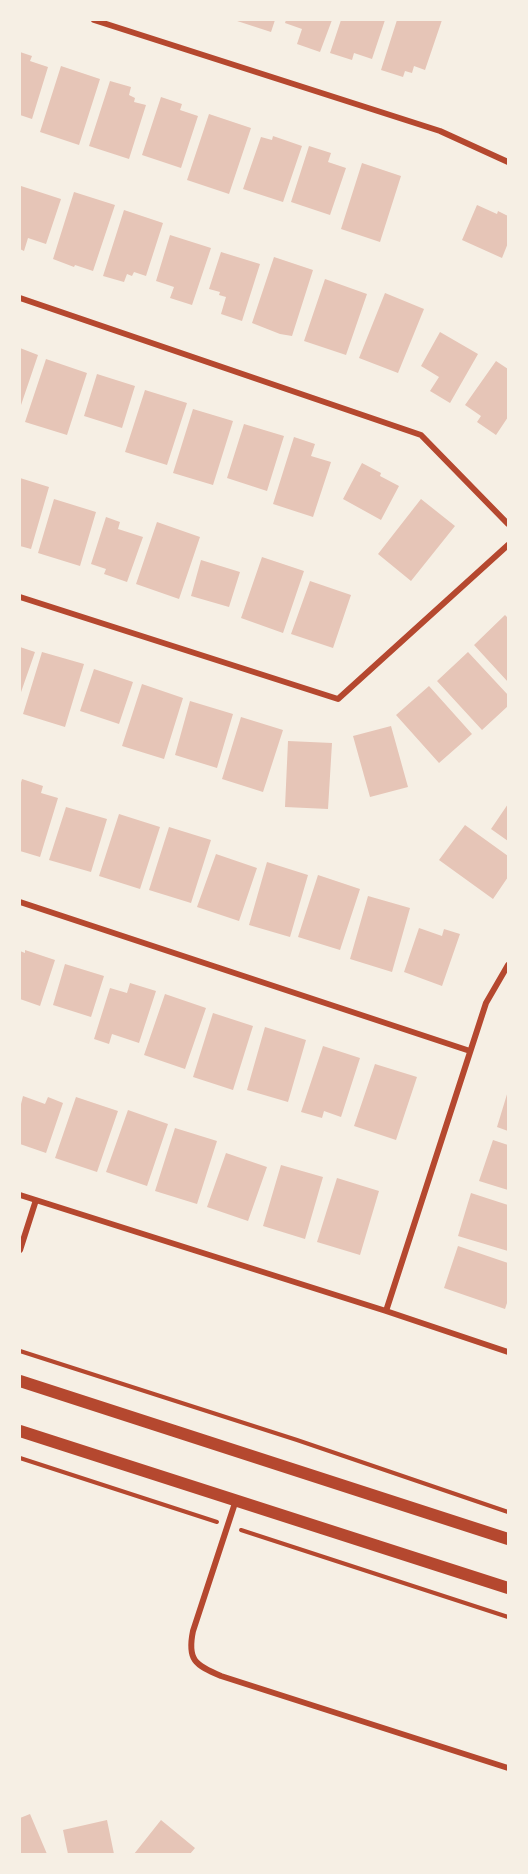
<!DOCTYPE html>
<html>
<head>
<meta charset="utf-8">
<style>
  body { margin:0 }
  #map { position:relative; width:528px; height:1874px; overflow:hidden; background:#f6efe4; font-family:"Golos Text",sans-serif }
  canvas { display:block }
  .frame { position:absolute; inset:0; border:21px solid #f6efe4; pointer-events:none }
</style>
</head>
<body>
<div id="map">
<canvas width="528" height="1874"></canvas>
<div class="frame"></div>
</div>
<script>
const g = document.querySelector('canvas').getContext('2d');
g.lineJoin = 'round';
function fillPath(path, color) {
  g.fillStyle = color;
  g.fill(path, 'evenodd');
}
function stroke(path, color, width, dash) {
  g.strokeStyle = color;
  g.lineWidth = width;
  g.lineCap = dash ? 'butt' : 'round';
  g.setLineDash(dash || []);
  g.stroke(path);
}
fillPath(new Path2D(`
  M234,20H275L271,32Z
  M286,20H332L320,52L297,44L302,29L285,23Z
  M341,20H385L372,59L354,53L352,60L330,53Z
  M397,20H442L425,70L414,66L412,73L405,71L403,77L381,70Z
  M20,52L32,56L30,61L48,67L32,119L20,115Z
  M61,66L100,79L79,145L40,132Z
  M110,81L131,87L129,95L135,98L134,102L146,105L129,159L89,146Z
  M161,97L182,104L180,110L198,116L181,168L142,155Z
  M209,114L251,128L229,194L187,180Z
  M273,136L302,146L283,202L243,189L261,137L272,140Z
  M309,146L331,153L328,162L346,168L330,215L291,202Z
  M362,163L401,176L380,242L341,229Z
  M21,186L61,199L46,244L28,238L24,251L20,249V191Z
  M74,192L115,205L93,271L75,265L74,267L53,259Z
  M477,205L497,214L498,211L508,216V243L502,258L462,240Z
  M124,210L163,223L146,276L134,272L132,276L127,274L124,282L103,276Z
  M170,235L211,248L192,305L170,298L174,287L156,281Z
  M221,252L260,264L242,321L221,314L226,297L219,295L220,292L209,289Z
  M274,257L313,270L292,336L280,334L252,323Z
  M325,279L367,294L346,355L304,341Z
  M385,293L424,309L398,373L359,358Z
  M440,332L478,354L450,403L430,391L439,377L421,366Z
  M20,348L38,355L20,408Z
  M46,359L87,373L67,435L25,422Z
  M496,361L508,369V417L496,435L477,422L481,416L465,405Z
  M97,374L135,386L122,428L84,416Z
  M145,390L187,403L167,465L125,452Z
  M193,409L233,421L213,485L173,473Z
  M244,424L284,436L267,491L227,478Z
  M294,437L315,444L311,456L331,462L313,517L273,504Z
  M362,463L381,473L380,476L399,486L381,520L343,499Z
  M20,478L49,487L31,549L20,546Z
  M54,499L96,512L80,566L38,553Z
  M421,499L455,526L411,581L378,554Z
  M106,517L120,522L118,529L143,537L127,582L104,574L106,569L91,564Z
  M157,522L200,537L179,599L136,584Z
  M262,557L304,571L283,633L241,618Z
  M201,560L240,572L229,607L191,596Z
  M310,581L351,595L333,648L291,634Z
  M505,615L508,618V682L474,645Z
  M20,647L35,652L20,695Z
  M42,652L84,664L65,727L23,714Z
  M468,652L508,695V706L482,730L437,681Z
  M94,669L133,682L119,724L80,711Z
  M142,684L183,698L164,759L122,746Z
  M429,686L472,734L439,763L396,715Z
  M190,701L233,714L217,768L175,755Z
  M241,717L283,730L263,792L222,779Z
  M391,726L408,787L370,797L353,736Z
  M288,741L332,743L328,809L285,807Z
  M22,779L43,786L41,793L58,798L40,857L20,851V786Z
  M508,804V841L491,829Z
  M66,807L107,819L91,872L49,860Z
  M119,814L160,827L140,889L99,876Z
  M465,825L508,856V877L493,899L439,860Z
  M169,827L211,840L191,903L149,890Z
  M216,854L257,868L239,921L197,907Z
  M267,862L308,875L290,937L249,925Z
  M318,875L360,889L340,950L298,937Z
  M368,896L410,908L392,972L350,959Z
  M419,928L442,936L444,929L460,934L442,986L404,972Z
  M25,950L55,960L40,1006L20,999V951L25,953Z
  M65,964L104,976L91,1017L53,1005Z
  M130,983L156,991L139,1043L112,1034L109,1044L94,1039L110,988L127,993Z
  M165,994L206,1008L185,1069L144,1055Z
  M213,1013L253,1026L233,1090L193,1077Z
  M265,1027L306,1040L288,1102L247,1090Z
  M323,1046L360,1058L341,1117L324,1111L322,1118L301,1112Z
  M375,1064L417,1077L396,1140L354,1126Z
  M508,1091V1131L497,1127Z
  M23,1096L45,1104L48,1097L63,1103L46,1153L20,1144V1108Z
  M76,1097L118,1111L97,1172L55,1158Z
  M128,1110L168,1124L147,1186L106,1172Z
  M175,1128L217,1141L197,1204L155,1191Z
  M493,1140L508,1145V1190L479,1181Z
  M226,1153L267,1167L248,1221L207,1207Z
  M281,1165L323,1177L305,1239L263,1226Z
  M337,1178L379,1191L360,1255L317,1242Z
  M471,1193L508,1205V1251L458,1236Z
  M458,1246L508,1263V1300L505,1309L444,1288Z
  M30,1814L47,1854H20V1818Z
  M107,1820L114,1854H68L63,1830Z
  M161,1820L195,1848L190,1854H134Z`), '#e6c5b7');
stroke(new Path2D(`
  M20,1351L297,1440L508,1512
  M20,1458L217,1522
  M241,1530L508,1617`), '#b5482f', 4);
stroke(new Path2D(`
  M94,20L440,131L508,162
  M20,298L421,435L508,524
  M20,597L338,699L508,545
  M20,902L470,1051
  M20,1195L386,1311L508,1352
  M20,1250L36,1200
  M386,1311L486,1003L508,965
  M236,1500L193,1631C187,1660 195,1665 221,1676L508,1768`), '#b5482f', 6);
stroke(new Path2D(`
  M20,1381L508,1539
  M20,1431L508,1588`), '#b5482f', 12);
</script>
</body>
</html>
